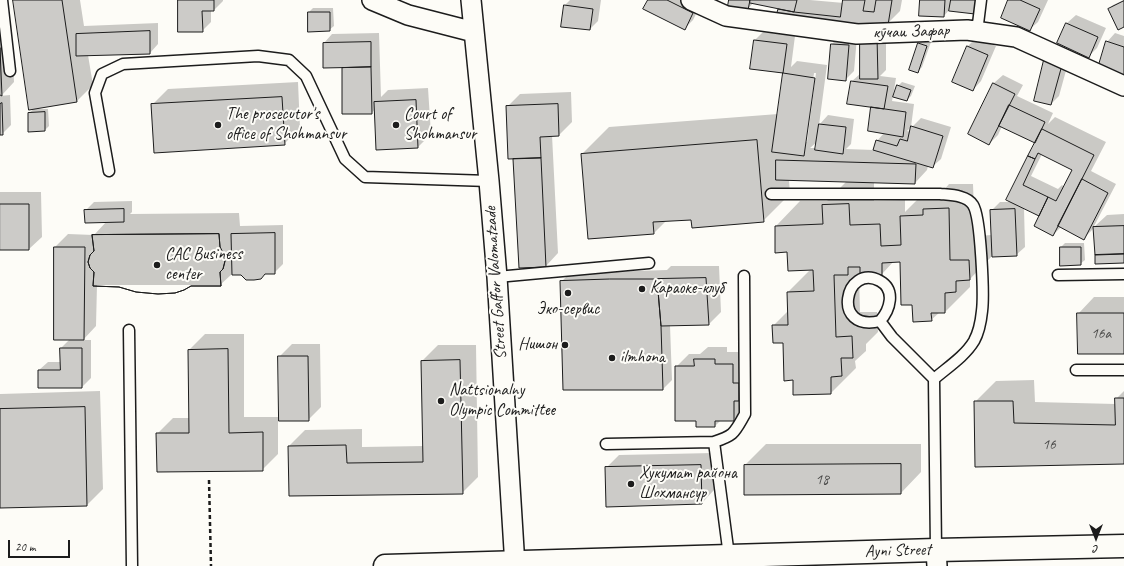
<!DOCTYPE html>
<html>
<head>
<meta charset="utf-8">
<style>
  body { margin:0 }
  #map { position:relative; width:1124px; height:566px; overflow:hidden; background:#fdfcf7; font-family:Caveat,sans-serif }
  canvas { display:block }
  .north { position:absolute; left:1076px; top:518px; width:40px; height:40px; -webkit-text-stroke:3px #fdfcf7; paint-order:stroke; rotate:180deg; font-size:11px; font-weight:700; line-height:16px; text-align:center; color:#1c1c1c }
  .north::after { content:''; display:block; margin:auto; width:14px; height:18px; background:#1c1c1c; clip-path:polygon(50% 0,100% 100%,50% 72%,0 100%) }
  .scale { position:absolute; left:8px; top:540px; width:62px; height:18px; box-sizing:border-box; border:2px solid #1c1c1c; border-top:0; padding-left:5px; font-size:12px; line-height:14px; white-space:nowrap; color:#1c1c1c; -webkit-text-stroke:3px #fdfcf7; paint-order:stroke }
</style>
</head>
<body>
<div id="map">
<canvas width="1124" height="566"></canvas>
<div class="north">С</div>
<div class="scale">20 m</div>
</div>
<script>
const g = document.querySelector('canvas').getContext('2d');
g.lineJoin = 'round';
function fillPath(path, color) {
  g.fillStyle = color;
  g.fill(path, 'evenodd');
}
function stroke(path, color, width, dash) {
  g.strokeStyle = color;
  g.lineWidth = width;
  g.lineCap = dash ? 'butt' : 'round';
  g.setLineDash(dash || []);
  g.stroke(path);
}
function write(font, color, halo, rows, align = 'center') {
  g.font = font + ' Caveat,sans-serif';
  g.lineWidth = 4;
  g.setLineDash([]);
  g.textBaseline = 'middle';
  g.strokeStyle = halo;
  g.fillStyle = color;
  for (const [text, x, y, turn = 0] of rows) {
    g.save();
    g.translate(x, y);
    g.rotate((+turn || 0) * Math.PI / 180);
    g.textAlign = isNaN(turn) ? turn : align;
    if (halo) g.strokeText(text, 0, 0);
    g.fillText(text, 0, 0);
    g.restore();
  }
}
fillPath(new Path2D(`
  M14,0H80L84,26L158,23V44L150,53L88,55L93,85L77,101L36,107V109H48L49,126L45,130L29,113L35,108Z
  M179,0H223V1L214,10H211V22L202,31Z
  M570,0H601L598,21L590,29L565,5Z
  M649,0H693L701,4L693,20L685,28Z
  M730,0H810L844,3V0H902L900,11L887,24L776,18L779,8L753,3L748,9Z
  M921,0H984L949,10L944,16Z
  M1009,0H1048L1038,22L1029,30Z
  M1124,0V26L1109,9L1113,5Z
  M313,8H333L334,26L329,30L309,12Z
  M1076,15L1106,28L1097,48L1089,56L1058,43L1067,23Z
  M886,28V70L880,76L896,78L893,96H894L898,86L902,82L915,86L911,96L907,100L893,96L892,101L914,104L911,127L907,131L911,132L912,127L921,118L951,127L941,159L932,167L928,166L927,170L915,183L874,182V201L905,200V212L926,191H943L949,184H973L975,236L992,235L991,211L1000,202H1011L1036,143L1002,126L998,135L989,144L969,134L994,83L1003,75L1023,85L1017,96L1053,113L1048,124L1055,117L1106,142L1091,171L1116,184L1092,230L1083,239L1061,227L1053,235L1042,212L1024,208L1025,247L1016,255L992,256L970,279V287L945,312H940L931,320L913,304L901,261H894L882,274L859,275L860,312H877L878,332L866,344V351L855,361L856,368L831,393L794,379L784,342L773,326L789,310L788,292L811,269L788,251L776,226L800,201H827L847,181L789,180L790,194L763,221L692,218L667,220L654,233L582,154L609,127L778,114L784,73L751,68L755,40L763,32L795,36L791,67L797,61L827,65L819,125L828,115L854,119L851,144L846,149L874,150L877,141L884,133L872,106L851,82L861,73V37ZM814,73H816L807,142H805ZM818,141L817,148H810ZM1042,154L1073,169L1064,187L1062,185L1058,189L1031,176Z
  M379,33L381,97L388,90L428,88L431,134L418,147L375,109L372,113H343V67L324,43L332,34Z
  M1115,33L1124,36V74L1107,42Z
  M840,35L857,37L854,71L845,80L832,44Z
  M12,36L14,82L2,95L0,94V37Z
  M976,38L996,46L981,81L973,90L953,82L968,46Z
  M923,39L931,42L922,67L918,72L919,44Z
  M1070,56L1059,96L1051,104L1035,100Z
  M298,82L300,128L284,144L152,105L168,89Z
  M571,92L572,122L559,135H552L558,253L546,266L520,267L514,158L507,107L520,94Z
  M10,95L11,125L2,134H0V96Z
  M0,192H41L42,237L29,249H0Z
  M132,201V212L130,214L239,213L240,226L283,225V264L274,273L232,274L220,285H97L96,326L83,340H91V378L82,387L39,370L48,362H61V348L70,339H55V247L68,234L94,235L107,221L85,211L94,202Z
  M1124,214V262L1094,227L1107,215Z
  M1065,243H1084L1085,260L1080,264L1061,247Z
  M671,266H719L721,312L709,324L670,325L672,380L663,389H564L561,282L570,273L667,270Z
  M1094,297H1124V353L1078,314Z
  M205,334H244V417H280L279,357L292,344H320L321,407L308,420H278V454L262,470L157,434L173,418H190L189,350Z
  M438,345H476L478,477L462,493L290,495L289,446L305,430L362,429V447L424,446L422,361Z
  M708,347H727V352H745V371H751V387L746,393V407L733,420H721L715,426L697,420L676,367L689,354H700Z
  M1034,380L1035,402L1116,404V399L1124,391V463L976,466L975,402L996,381Z
  M100,391L103,489L87,505L0,507V394Z
  M766,444H921V472L901,493L745,465Z
  M713,453L714,490L702,503L606,468L619,455Z`), '#0003');
const building = new Path2D(`
  M13,0H62L77,102L29,110Z
  M178,0H214V11H202L203,32H178Z
  M648,0H667L693,13L685,30L643,9Z
  M729,0H750L748,10L728,6Z
  M750,0H797L794,12L750,3Z
  M843,0H865L863,11L874,12L876,0H892L888,25L844,26L775,19L778,9L794,12L840,17Z
  M920,0H945L944,17L919,16Z
  M951,0H977L975,14L949,11Z
  M1008,0H1020L1040,9L1030,31L1001,18Z
  M1124,1V27L1118,30L1108,9Z
  M564,5L593,9L590,30L561,27Z
  M308,12H330V31L308,32Z
  M1066,23L1098,37L1089,58L1057,43Z
  M150,31V54L76,56V34Z
  M860,37H877L878,79H860Z
  M754,40L787,44L783,73L750,69Z
  M1106,41L1124,47V75L1098,68Z
  M371,42V67L323,68V43Z
  M918,43L927,46L918,73L909,70Z
  M831,44L849,45L846,81L828,79Z
  M967,46L988,55L973,91L952,82Z
  M0,48L2,96L0,95Z
  M1044,60L1062,65L1051,105L1034,101Z
  M371,67L372,114H342V68Z
  M783,73L815,78L804,156L772,152Z
  M851,81L888,86L884,109L847,104Z
  M993,83L1015,94L989,145L968,134Z
  M897,85L911,90L907,101L893,97Z
  M282,97L285,145L154,153L151,104Z
  M416,100L418,148L376,150L374,102Z
  M2,103L3,135H0V104Z
  M558,104L559,136L540,137L541,158L508,159L506,106Z
  M1009,105L1045,122L1035,143L999,126Z
  M871,107L906,112L903,137L868,131Z
  M45,112V131L28,132V113Z
  M819,124L846,127L843,154L815,150Z
  M911,126L943,136L933,168L873,150L876,140L897,146L900,139L907,141Z
  M1042,129L1094,155L1053,236L1034,226L1048,197L1056,201L1072,170L1038,153L1035,159L1028,156Z
  M757,140L764,222L692,228L691,220L653,222L654,234L588,239L581,154Z
  M1028,156L1035,159L1023,185L1048,197L1039,216L1006,200Z
  M541,158L546,267L519,268L513,159Z
  M776,160L916,164L915,184L776,180Z
  M1082,179L1108,193L1084,240L1058,226Z
  M0,204H29V250H0Z
  M849,204L850,225L880,224L881,246L901,245L900,216L923,215V209L949,208L950,260H969L970,280L956,281V292L945,293V313H931L932,321L913,322L912,305H901L900,262L882,263V275L860,276V267H848V275H834L836,337L852,336L853,358H841L842,376L831,377V394L793,395V380L784,381L783,343H773L772,325H788L787,292L814,291L813,270L788,271L787,252L775,253V226L823,224L822,205Z
  M124,209V222L85,223L84,210Z
  M1015,209L1017,256L992,257L990,210Z
  M1124,226V254L1095,255L1093,227Z
  M275,233V274H265L261,279L254,280H246L241,275H232L231,234Z
  M219,234L220,247L223,253L225,261L223,269L220,272L221,286H191L184,290L175,293L158,294L136,292L119,287L93,286L94,272L90,268L88,262L90,255L94,251L92,235Z
  M219,234L220,247L223,253L225,261L223,269L220,272L221,286H191L184,290L175,293L158,294L136,292L119,287L93,286L94,272L90,268L88,262L90,255L94,251L92,235Z
  M54,247H85L84,340H54Z
  M1060,247H1081V265L1060,266Z
  M1124,254V263L1095,264V255Z
  M706,278L709,325L661,326L657,279Z
  M610,279H657L661,326L663,390H563L560,281Z
  M1077,313H1124V354H1078Z
  M60,348H82V388H38V370H60Z
  M228,349L229,433L263,432V471L157,472L156,433H189L188,350Z
  M278,356H308L309,421H279Z
  M694,359H715V364H733V383H739V401H734V421H715V427H696V421H675V366H694Z
  M460,360L463,494L289,496L288,446L346,445L347,463L423,462L421,361Z
  M1115,398H1124V464L975,467L974,401H1013L1014,423L1115,425Z
  M85,407L87,506L0,508V409Z
  M901,464V494L744,495V465Z
  M701,465L702,504L606,507L605,467Z`);
fillPath(building, '#cccbc8');
stroke(building, '#1c1c1c', 1);
const service = new Path2D(`
  M2,0L10,71
  M967,29L978,24L981,0
  M109,171L95,93L102,74L123,64L258,56L289,60L306,76L345,159L365,177L489,181
  M771,194H940C950,195 967,195 973,205C981,217 984,295 982,311C981,321 979,332 974,341C965,356 948,367 934,379L936,550
  M1058,275L1124,274
  M497,277L649,263
  M880,321C890,310 896,290 880,281C845,262 830,333 880,321L892,337L934,379
  M129,330L132,566
  M1076,370H1124
  M714,442C735,435 734,433 745,414L744,276
  M606,444L714,442L729,556`);
const minor = new Path2D(`
  M372,0L408,15L474,32
  M471,0L489,181L497,277L515,566
  M691,0L726,16L857,34L967,30L1016,37L1124,86
  M936,550L937,566`);
const trunk = new Path2D(`
  M385,566L936,550L1124,546`);
stroke(service, '#1c1c1c', 13);
stroke(minor, '#1c1c1c', 22);
stroke(trunk, '#1c1c1c', 25);
stroke(new Path2D(`
  M209,480L211,566`), '#1c1c1c', 2.5, [4, 3]);
stroke(service, '#fdfcf7', 10);
stroke(minor, '#fdfcf7', 19);
stroke(trunk, '#fdfcf7', 22);
for (const [x, y, r, color] of [
  [218,125,4,"#1c1c1c"],
  [396,125,4,"#1c1c1c"],
  [157,265,4,"#1c1c1c"],
  [642,289,4,"#1c1c1c"],
  [568,293,4,"#1c1c1c"],
  [565,345,4,"#1c1c1c"],
  [612,358,4,"#1c1c1c"],
  [441,401,4,"#1c1c1c"],
  [631,484,4,"#1c1c1c"]
]) {
  const dot = new Path2D();
  dot.arc(x, y, r, 0, 2 * Math.PI);
  g.fillStyle = color;
  g.fill(dot);
  stroke(dot, '#fdfcf7', 1.5);
}
write('15px', '#484847', null, [
  ["16а",1101,334],
  ["16",1049,445],
  ["18",822,480]
]);
write('17px', '#1c1c1c', '#fdfcf7', [
  ["кӯчаи Зафар",911,32,-2],
  ["Street Gaffor Valomatzade",496,283,-94],
  ["Ayni Street",898,551,-2]
]);
write('17px', '#1c1c1c', '#fdfcf7', [
  ["The prosecutor's",226,115],
  ["office of Shohmansur",226,135],
  ["Court of",404,115],
  ["Shohmansur",404,135],
  ["CAC Business",165,255],
  ["center",165,275],
  ["Караоке-клуб",650,289],
  ["Эко-сервис",568,310,"center"],
  ["Нишон",557,345,"right"],
  ["ilmhona",620,358],
  ["Nattsionalny",449,391],
  ["Olympic Committee",449,411],
  ["Хукумат района",639,474],
  ["Шохмансур",639,494]
], 'left');
</script>
</body>
</html>
